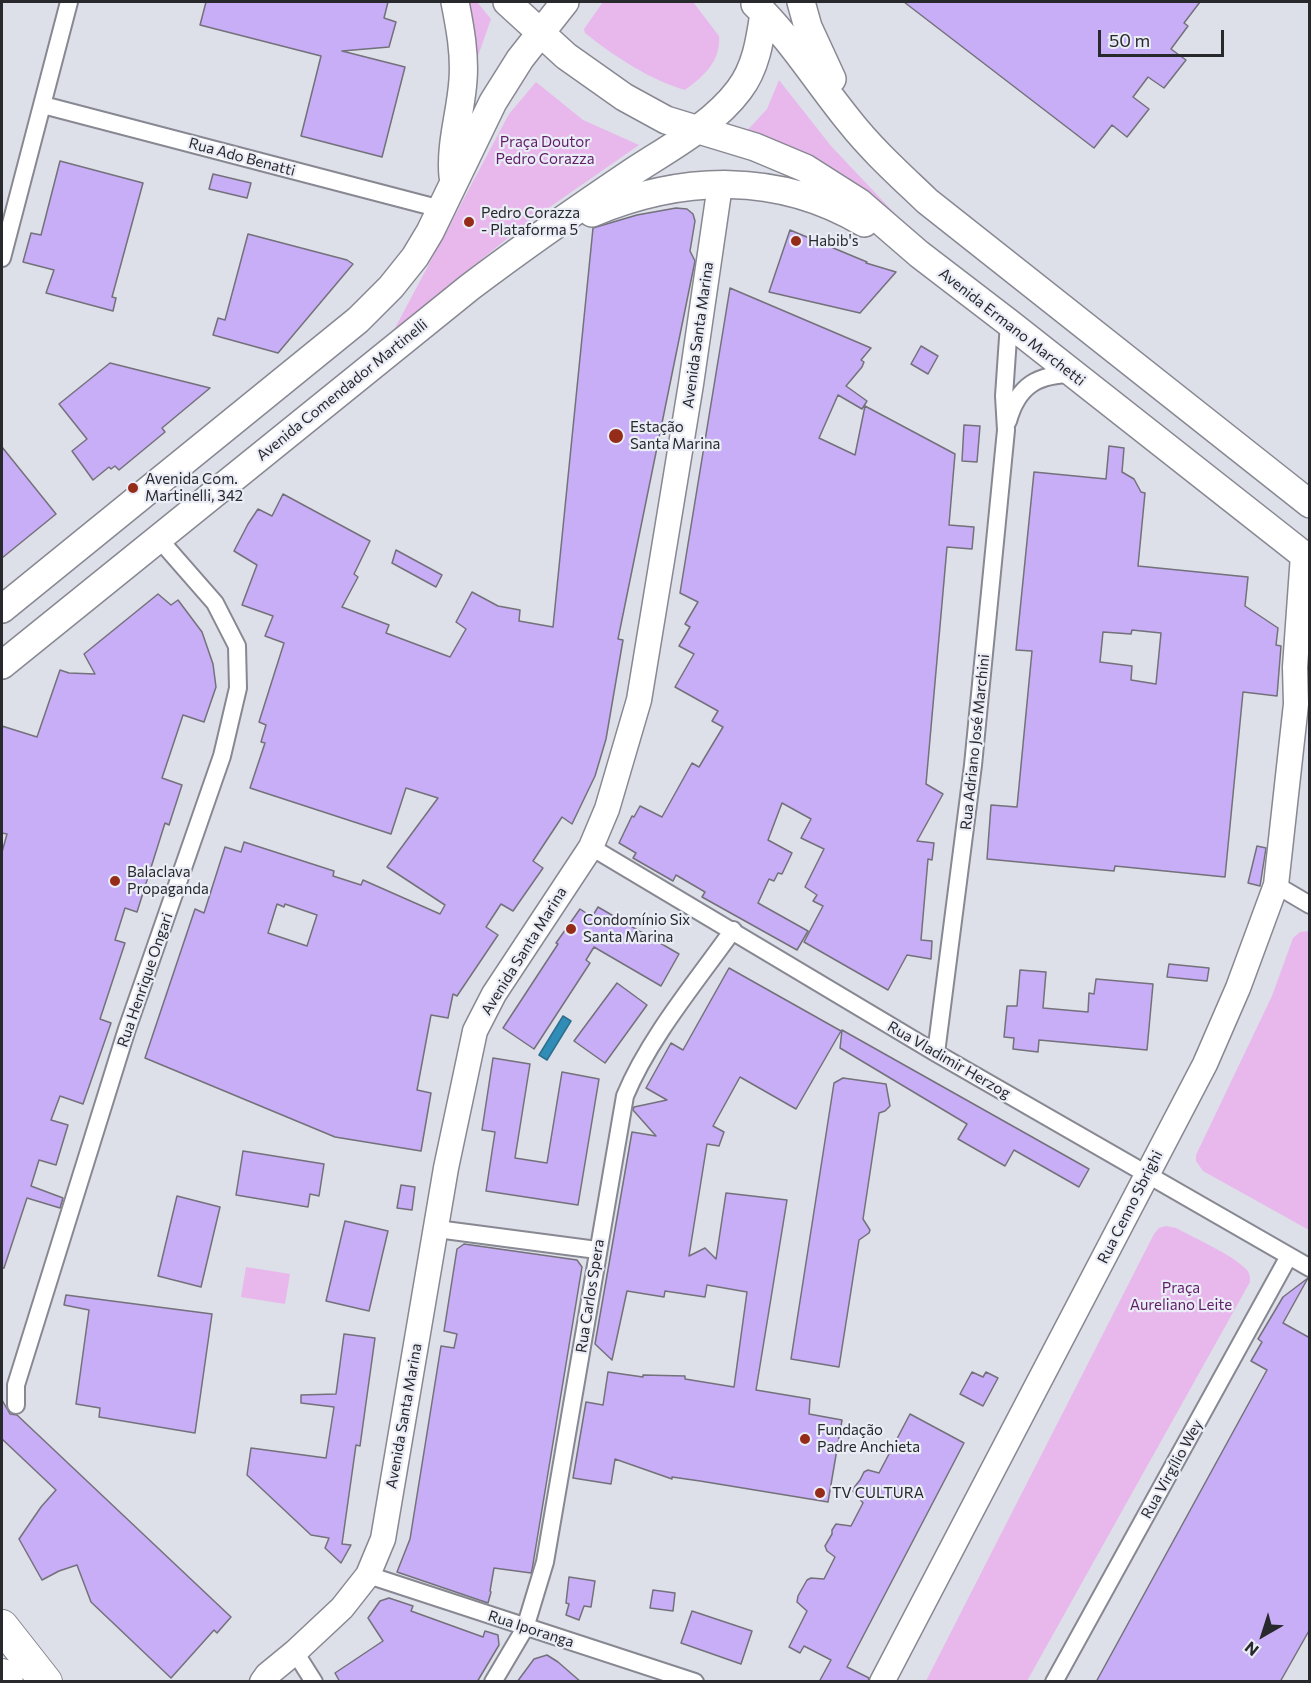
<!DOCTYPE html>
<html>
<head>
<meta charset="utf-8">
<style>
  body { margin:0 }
  #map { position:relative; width:1311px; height:1683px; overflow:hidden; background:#dddfe9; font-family:Commissioner,sans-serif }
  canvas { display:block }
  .frame { position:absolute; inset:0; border:3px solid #28292d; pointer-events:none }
  .north { position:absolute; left:1233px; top:1605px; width:60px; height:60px; -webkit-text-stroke:4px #eaecf6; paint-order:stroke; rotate:219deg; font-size:16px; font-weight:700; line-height:24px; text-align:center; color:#28292d }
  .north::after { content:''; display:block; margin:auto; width:21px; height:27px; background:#28292d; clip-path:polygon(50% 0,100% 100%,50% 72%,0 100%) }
  .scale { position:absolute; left:1098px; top:30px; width:126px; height:27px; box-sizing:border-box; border:3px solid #28292d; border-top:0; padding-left:8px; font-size:18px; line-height:21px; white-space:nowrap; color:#28292d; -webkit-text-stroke:4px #eaecf6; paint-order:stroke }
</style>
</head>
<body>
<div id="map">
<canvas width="1311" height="1683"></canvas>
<div class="frame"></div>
<div class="north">N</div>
<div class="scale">50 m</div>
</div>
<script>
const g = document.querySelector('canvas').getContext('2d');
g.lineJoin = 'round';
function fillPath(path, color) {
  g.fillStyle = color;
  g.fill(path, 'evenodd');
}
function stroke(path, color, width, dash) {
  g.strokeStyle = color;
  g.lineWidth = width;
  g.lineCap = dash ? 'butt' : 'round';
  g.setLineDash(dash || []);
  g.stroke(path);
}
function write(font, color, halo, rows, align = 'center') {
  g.font = font + ' Commissioner,sans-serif';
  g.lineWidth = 4.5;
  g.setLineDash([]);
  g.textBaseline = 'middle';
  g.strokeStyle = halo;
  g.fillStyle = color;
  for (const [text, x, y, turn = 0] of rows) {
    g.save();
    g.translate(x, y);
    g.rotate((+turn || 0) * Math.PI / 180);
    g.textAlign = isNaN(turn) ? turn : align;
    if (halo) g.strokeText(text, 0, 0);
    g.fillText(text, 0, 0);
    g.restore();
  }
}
fillPath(new Path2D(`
  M461,2H477L491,19L471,76Z
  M603,2H693L719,36C721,61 704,76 685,90C650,80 614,56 585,33L584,29Z
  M779,80L831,146L899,218L871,197L744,134L767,109Z
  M536,82L583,120L639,145L524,225L394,330L509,114Z
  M1309,931H1310L1309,1230L1203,1171L1196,1161V1155L1272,996L1293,938L1300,932Z
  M1166,1226L1176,1228C1196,1239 1231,1254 1246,1269C1250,1273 1250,1277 1250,1282L1027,1681H926L1154,1234L1159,1228Z
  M246,1267L290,1274L285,1304L241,1297Z`), '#e8b7ec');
const water = new Path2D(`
  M563,1016L571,1021L547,1060L539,1055Z`);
fillPath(water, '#2f8db7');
stroke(water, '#2d6f8e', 1.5);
const building = new Path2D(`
  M206,2H388L384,18L396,22L389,47L342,51L405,67L382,157L301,136L321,56L200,25Z
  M904,2H1200L1184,23L1188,26L1171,49L1186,60L1164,88L1148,77L1133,97L1149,109L1127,137L1112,125L1094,148Z
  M60,161L143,183L112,297L116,298L113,311L46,293L54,270L23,262L31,233L41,235Z
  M213,174L251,183L247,198L209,189Z
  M676,208L687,209L693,214L695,221L690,251L695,261L618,639L623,640L606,739L595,776L572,824L562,817L533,861L543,868L513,911L501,904L486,927L498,935L457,996L453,994L448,1018L431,1015L417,1090L431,1093L421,1151L335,1137L145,1058L195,909L204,913L225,847L241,852L244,842L334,871L333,876L361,885L363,880L440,914L445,905L387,867L438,798L406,788L391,834L250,788L265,743L261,742L266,725L259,722L284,643L265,636L273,616L242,605L257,565L234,551L248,524L258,509L272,516L283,494L370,541L354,574L358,577L342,607L389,625L386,633L450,657L466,629L456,622L472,592L498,606L520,610L519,621L553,627L593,228L637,215ZM277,904L284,907L285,904L317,915L307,946L268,933Z
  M790,230L867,262L866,263L896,272L860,313L769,292Z
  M248,234L347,260L353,264L278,353L213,335L218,318L225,320Z
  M730,288L871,348L861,360L864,362L862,367L846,386L867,401L862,409L838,395L819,438L855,455L865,406L955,454L949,525L974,527L972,549L947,547L926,784L943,794L917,841L934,843L932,860L928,859L921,940L932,941L931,959L907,955L888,990L804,942L823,906L813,901L817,895L805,887L824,849L801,838L811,819L782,803L768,840L792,853L782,874L778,873L774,881L769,879L758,903L808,931L797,950L702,897L705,892L676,875L673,881L633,858L636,853L619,843L632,816L634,817L640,806L662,817L692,763L699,767L723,727L712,721L718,711L675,687L694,654L679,646L690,627L685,624L698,602L680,593Z
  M921,346L938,356L928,374L911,364Z
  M110,363L210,388L162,428L165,432L119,470L115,466L111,469L109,467L93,480L72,451L87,439L59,404Z
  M964,425L980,426L977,462L962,461Z
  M1109,446L1124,448L1122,472L1134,479L1141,492L1145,493L1138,566L1248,577L1245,606L1278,628L1276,645L1281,646L1277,696L1243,692L1225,877L1115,866L1114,871L987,859L991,805L1017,807L1032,651L1016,650L1034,472L1106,479ZM1132,630L1161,633L1156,684L1131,680L1132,666L1100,662L1103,632L1131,634Z
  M2,447L56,514L2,558Z
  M396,550L442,575L436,587L392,563Z
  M158,594L171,605L178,600L202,632L213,664L216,687L204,722L183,715L162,778L182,785L169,825L165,823L137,912L125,908L115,940L125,943L100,1019L111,1023L83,1104L60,1096L51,1120L68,1125L56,1165L39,1160L31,1186L63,1198L60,1208L27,1198L4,1268H2V852L7,834L2,833V726L37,737L60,670L69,673L95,674L84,654Z
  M1257,846L1266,848L1260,886L1248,883Z
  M598,907L679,954L661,986L594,947L586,960L590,963L534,1049L503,1028L558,944L556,943L580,909L592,917Z
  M1169,964L1209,968L1207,981L1167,977Z
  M729,968L841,1031L796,1109L740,1077L713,1126L724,1132L719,1146L707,1144L689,1256L705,1248L716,1259L726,1193L787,1200L756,1390L810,1399L809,1414L842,1420L828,1502L700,1481L672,1477V1479L615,1459L611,1484L573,1478L586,1402L603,1405L608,1372L643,1377V1375L685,1376V1379L734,1387L747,1292L707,1285L705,1297L665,1291L664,1297L627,1291L612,1360L595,1344L632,1132L656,1136L633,1110L634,1107L667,1100L646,1088L671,1043L683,1050Z
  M1020,970L1046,972L1043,1008L1088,1012L1089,993L1094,994L1096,979L1153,984L1147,1050L1039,1040L1038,1052L1013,1049L1014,1038L1004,1037L1007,1006H1017Z
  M617,983L647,1005L605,1063L574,1041Z
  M842,1030L1089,1169L1079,1187L1014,1150L1005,1166L958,1139L967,1124L840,1048Z
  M493,1058L530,1064L515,1158L547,1163L562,1072L599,1079L578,1205L486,1191L495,1132L482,1130Z
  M843,1078L886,1084L890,1106L885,1111L879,1113L863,1219L870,1230L869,1233L859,1240L839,1367L791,1359L834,1083Z
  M243,1151L324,1164L319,1196L310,1194L308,1207L236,1195Z
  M401,1185L415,1187L412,1210L397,1208Z
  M177,1196L220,1207L201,1287L158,1276Z
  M345,1221L388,1231L369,1311L326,1301Z
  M464,1244L577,1260L582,1267L532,1570L531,1573L494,1568L490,1591L491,1592L488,1603L397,1572L410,1539L441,1346L454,1348L457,1334L444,1331L457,1249Z
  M1308,1278L1283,1323L1310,1338V1629L1280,1682H1096L1267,1370L1251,1361L1262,1342L1258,1339L1283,1297Z
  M66,1295L212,1314L195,1433L99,1417L100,1408L76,1404L89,1310L64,1305Z
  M344,1334L375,1338L360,1446L356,1445L342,1544L351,1545L341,1563L325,1548L329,1538L311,1535L247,1475L251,1448L326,1458L334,1407L301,1403V1395L336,1394Z
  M972,1372L983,1377L986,1372L998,1378L983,1406L960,1394Z
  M2,1400L10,1414L17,1415L231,1617L217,1633L214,1630L171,1678L91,1602L77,1565L59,1571L42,1580L19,1539L41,1507L56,1490L2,1439Z
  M910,1414L964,1443L847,1667L869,1678L868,1682H819L831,1660L804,1646L800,1653L789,1647L807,1611L797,1602L798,1596L807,1580L811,1578L824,1579L835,1557L827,1551L825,1546L832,1534V1530L836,1524L851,1526L863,1503L852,1490L860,1480L864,1472L868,1470L879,1473Z
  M569,1577L595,1581L591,1607L584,1606L579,1620L566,1615L569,1604L566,1603Z
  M653,1590L675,1593L673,1611L650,1608Z
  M389,1598L413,1606L411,1611L483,1637L485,1631L498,1635L499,1645L477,1682H340L335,1673L383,1641L368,1618L380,1601Z
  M692,1611L752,1631L741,1664L681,1643Z
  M547,1655L558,1662L581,1682H517L534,1659Z`);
fillPath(building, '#c8adf7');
stroke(building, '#73717a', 1.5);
const street = new Path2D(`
  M43,105L441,209
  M2,258L69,2
  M1008,421C1018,385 1038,374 1074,374
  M591,847L936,1053L1310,1268
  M1276,885L1310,905
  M936,1053L973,765L1006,430L1004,396L1009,323
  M437,1229L597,1250
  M16,1405V1385L127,1029L222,756L238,688L237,646L215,603L159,539
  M368,1575L695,1682
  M295,1652L314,1682
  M493,1682L525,1628L545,1562L625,1096C649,1038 696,982 733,930
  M1054,1682L1289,1256`);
const secondary = new Path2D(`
  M262,1682L267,1675L295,1652L342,1608L368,1575L383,1539L446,1168L475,1031L494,994L591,847L607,809L639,700L691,384L720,185
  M882,1682L1205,1064L1238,988L1276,885L1296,704L1295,667L1303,555`);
const primary = new Path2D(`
  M507,2L566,56L624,97L666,120L755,147L805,168L860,203L919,254L1009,323L1310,560
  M801,2L808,27L832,79
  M755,4C792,40 818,83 850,122C873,151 900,175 927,201L1310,504
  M453,176C450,143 461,112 463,80C465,54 460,27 455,2
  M592,213C683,175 778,172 864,223
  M2,609L358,320L391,287L415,257L430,232L493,102L520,59L565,2
  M2,665L470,287C523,247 576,210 631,173C667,149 712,126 739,90C756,68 760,40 764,13`);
const highway = new Path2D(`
  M2,1626L46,1682
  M2,1675L7,1682`);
stroke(street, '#878892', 20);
stroke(secondary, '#878892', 27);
stroke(primary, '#878892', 30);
stroke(highway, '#878892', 34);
stroke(street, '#fff', 16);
stroke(secondary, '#fff', 24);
stroke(primary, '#fff', 27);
stroke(highway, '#fff', 32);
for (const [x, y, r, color] of [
  [469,222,6,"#952b19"],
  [796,241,6,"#952b19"],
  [616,436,8,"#952b19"],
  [133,488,6,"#952b19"],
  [115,881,6,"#952b19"],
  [571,929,6,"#952b19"],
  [805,1439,6,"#952b19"],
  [820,1493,6,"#952b19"]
]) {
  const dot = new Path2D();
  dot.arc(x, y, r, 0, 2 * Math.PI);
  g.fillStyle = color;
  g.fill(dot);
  stroke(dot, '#eaecf6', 2);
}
write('15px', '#611e68', '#eaecf6', [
  ["Praça Doutor",545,142],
  ["Pedro Corazza",545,159],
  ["Praça",1181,1288],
  ["Aureliano Leite",1181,1305]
]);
write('15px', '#28292d', '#eaecf6', [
  ["Rua Ado Benatti",242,157,15],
  ["Avenida Ermano Marchetti",1012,327,38],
  ["Avenida Santa Marina",698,335,-82],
  ["Avenida Comendador Martinelli",342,390,-39],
  ["Rua Adriano José Marchini",975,742,-84],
  ["Avenida Santa Marina",524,951,-58],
  ["Rua Henrique Ongari",145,980,-71],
  ["Rua Vladimir Herzog",949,1060,30],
  ["Rua Cenno Sbrighi",1130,1207,-63],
  ["Rua Carlos Spera",590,1296,-81],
  ["Avenida Santa Marina",404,1416,-80],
  ["Rua Virgílio Wey",1172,1469,-61],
  ["Rua Iporanga",531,1629,18]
]);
write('15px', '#28292d', '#eaecf6', [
  ["Pedro Corazza",481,213],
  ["- Plataforma 5",481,230],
  ["Habib's",808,241],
  ["Estação",630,427],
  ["Santa Marina",630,444],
  ["Avenida Com.",145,479],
  ["Martinelli, 342",145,496],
  ["Balaclava",127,872],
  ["Propaganda",127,889],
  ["Condomínio Six",583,920],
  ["Santa Marina",583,937],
  ["Fundação",817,1430],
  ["Padre Anchieta",817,1447],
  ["TV CULTURA",832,1493]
], 'left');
</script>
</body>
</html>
